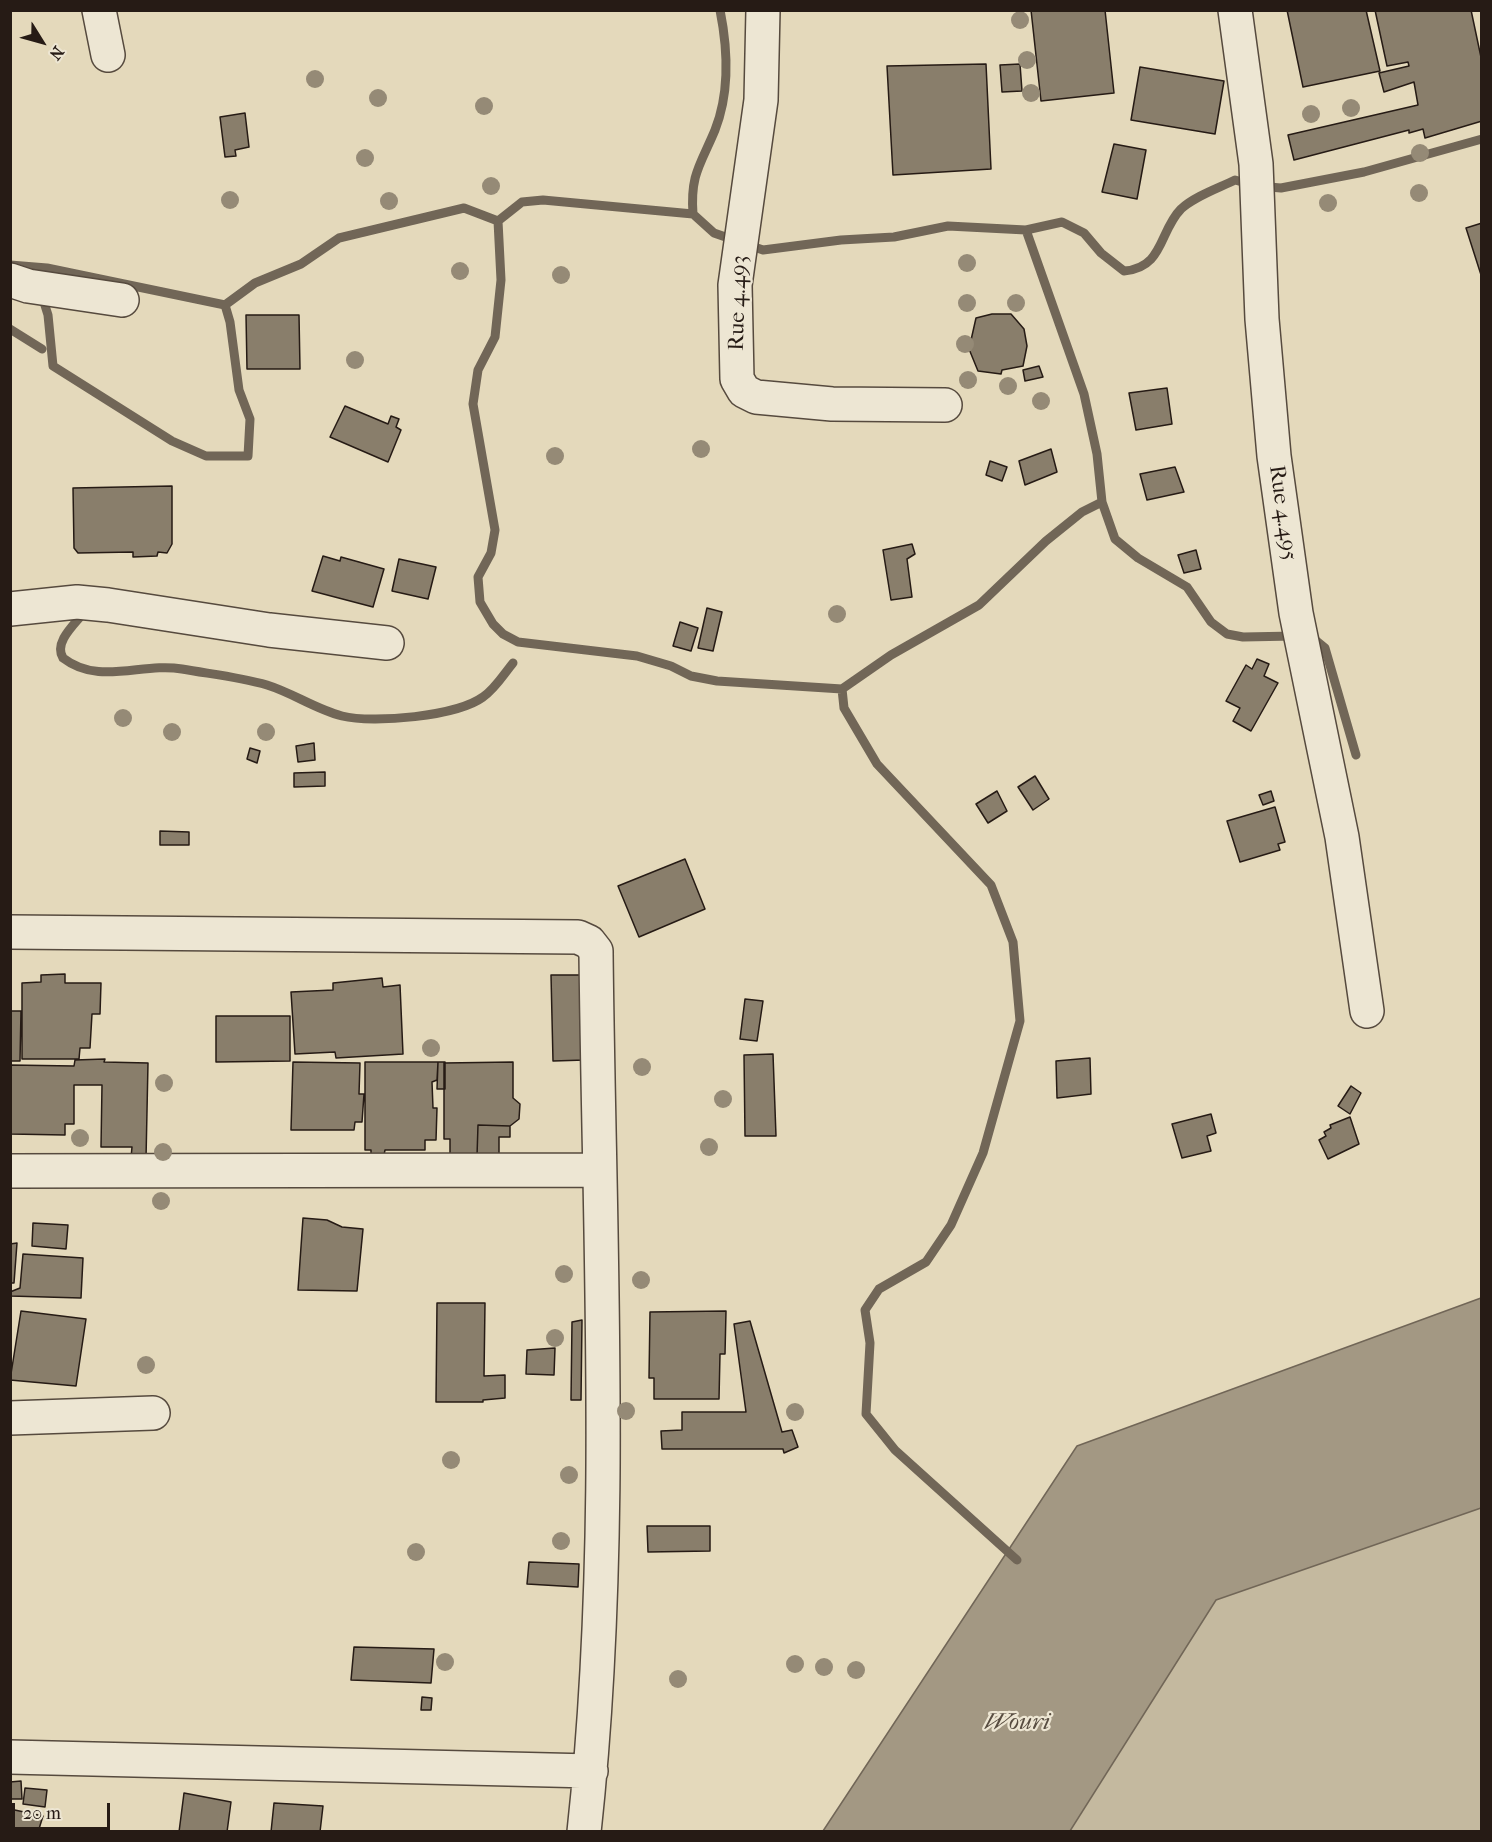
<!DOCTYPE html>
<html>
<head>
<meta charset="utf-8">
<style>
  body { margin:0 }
  #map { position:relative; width:1492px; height:1842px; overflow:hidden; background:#e4d9bb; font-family:"IM FELL French Canon",serif }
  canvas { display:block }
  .frame { position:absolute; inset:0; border:12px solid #261b15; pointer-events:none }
  .north { position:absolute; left:12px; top:12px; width:60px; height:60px; -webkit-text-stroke:4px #ede6d3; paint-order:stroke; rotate:127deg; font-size:16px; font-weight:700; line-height:24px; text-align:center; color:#261b15 }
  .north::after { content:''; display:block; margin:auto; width:21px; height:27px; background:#261b15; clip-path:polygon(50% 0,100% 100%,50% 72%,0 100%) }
  .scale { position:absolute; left:12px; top:1803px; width:98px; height:27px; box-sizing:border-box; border:3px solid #261b15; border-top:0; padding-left:8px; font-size:18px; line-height:21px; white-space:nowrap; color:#261b15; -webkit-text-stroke:4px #ede6d3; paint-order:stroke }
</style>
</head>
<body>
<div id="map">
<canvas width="1492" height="1842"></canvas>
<div class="frame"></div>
<div class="north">N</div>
<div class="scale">20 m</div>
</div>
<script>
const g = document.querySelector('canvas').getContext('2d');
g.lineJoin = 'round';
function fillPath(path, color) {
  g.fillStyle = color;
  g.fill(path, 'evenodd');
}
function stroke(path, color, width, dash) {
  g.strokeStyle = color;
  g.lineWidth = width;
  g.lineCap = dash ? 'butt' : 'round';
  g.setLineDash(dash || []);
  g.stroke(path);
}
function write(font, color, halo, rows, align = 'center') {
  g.font = font + ' "IM FELL French Canon",serif';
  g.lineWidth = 4.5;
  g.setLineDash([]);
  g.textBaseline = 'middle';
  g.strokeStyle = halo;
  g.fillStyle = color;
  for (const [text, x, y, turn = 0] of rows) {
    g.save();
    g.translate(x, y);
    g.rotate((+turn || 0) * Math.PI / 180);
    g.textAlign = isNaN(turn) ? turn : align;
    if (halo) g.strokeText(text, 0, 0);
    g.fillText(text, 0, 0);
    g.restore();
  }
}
fillPath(new Path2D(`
  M1481,1508V1831L1070,1832L1216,1600Z`), '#c4b99f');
const water = new Path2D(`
  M1481,1298V1508L1216,1600L1070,1831H823L1077,1446Z`);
fillPath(water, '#a39883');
stroke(water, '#716657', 1.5);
stroke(new Path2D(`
  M693,214C690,174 701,164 715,130C730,92 728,50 720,10
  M498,221L501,280L495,337L478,370L473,404L495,530L491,553L478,577L480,602L493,624L503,634L518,642L637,656L671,666L691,676L717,681L842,689L891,655L979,605L1046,541L1082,512L1102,502
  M498,221L522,202L543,200L693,214L714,233L763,250L841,240L894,237L948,226L1026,230L1062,222L1084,233L1101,253L1124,271C1164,268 1159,231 1181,209C1195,196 1219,188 1235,180L1257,186L1281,188L1364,172L1482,139
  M1026,230L1084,394L1097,454L1102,502L1115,539L1138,558L1187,587L1211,622L1227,634L1243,637L1295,636
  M10,265L47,268L225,305L255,283L301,264L339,238L464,208L498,221
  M42,296L48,315L53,366L172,441L206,456H248L250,419L239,390L230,322L225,305
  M10,329L42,349
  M85,611C76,623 53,642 63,658C99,686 142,662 182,669C210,674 240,677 267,685C293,693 315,709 342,716C374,724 457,716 483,697C495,689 504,674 513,663
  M1308,638L1314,639L1325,648L1356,755
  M842,689L844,708L877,764L991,885L1013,942L1020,1021L983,1153L951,1225L926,1262L879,1289L865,1310L870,1343L866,1414L895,1450L1017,1560`), '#716657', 9);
const building = new Path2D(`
  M1031,10H1105L1114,93L1041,101Z
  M1287,10H1366L1380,71L1303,87Z
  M1375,10H1471L1482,62V121L1425,138L1423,129L1409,133V130L1294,160L1288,135L1418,105L1414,82L1384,92L1379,73L1409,66L1408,62L1387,66Z
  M986,64L991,169L893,175L887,66Z
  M1020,64L1022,91L1002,92L1000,65Z
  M1140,67L1224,81L1215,134L1131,120Z
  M245,113L249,147L235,150L236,156L225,157L220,117Z
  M1114,144L1146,150L1137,199L1102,192Z
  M1482,223V278L1466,228Z
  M992,314H1011L1024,329L1027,346L1023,366L1002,370L1001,374L978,371L969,349L976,318Z
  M246,315H299L300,369H247Z
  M1039,366L1043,377L1025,381L1023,370Z
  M1167,388L1172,424L1136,430L1129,393Z
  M345,406L388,424L391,416L399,419L396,427L401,430L388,462L330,437Z
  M1051,449L1057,472L1025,485L1019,461Z
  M990,461L1007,467L1002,481L986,475Z
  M1175,467L1184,492L1147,500L1140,474Z
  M172,486V544L167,553L158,552L157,556L133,557V552L78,553L74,548L73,488Z
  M912,544L915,554L907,559L912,597L891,600L883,550Z
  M1196,550L1201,569L1184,573L1178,555Z
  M323,556L340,561L341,557L384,569L373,607L312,591Z
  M399,559L436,567L428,599L392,591Z
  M707,608L722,612L713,651L698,648Z
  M680,622L698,628L691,651L673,646Z
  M1257,659L1269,664L1264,676L1278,683L1251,731L1233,721L1240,708L1226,701L1246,665L1252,669Z
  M314,743L315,760L298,762L296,746Z
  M250,748L260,751L257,763L247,759Z
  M325,772V786L294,787V773Z
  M1035,776L1049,799L1033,810L1018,787Z
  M997,791L1007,811L988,823L976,804Z
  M1271,791L1274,801L1263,805L1259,795Z
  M1275,807L1285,842L1278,844L1280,850L1240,862L1227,821Z
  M160,831L189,832V845H160Z
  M685,859L705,909L639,937L618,886Z
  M65,974V983H101L100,1014H92L90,1048H80L79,1059H22V983L41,982V975Z
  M551,975H583L585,1060L553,1061Z
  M382,978L383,987L400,985L403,1054L336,1058L335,1052L295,1054L291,992L333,990V983Z
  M745,999L763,1001L757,1041L740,1039Z
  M10,1011H21L20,1061H10Z
  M216,1016H290V1061L216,1062Z
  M773,1054L776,1136H745L744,1055Z
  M1090,1058L1091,1094L1057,1098L1056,1061Z
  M105,1059L104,1062L148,1063L146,1159L131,1158L132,1147H101L102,1085H74V1124H65V1135L10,1134V1065L74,1066L75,1060Z
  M293,1062L360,1063L359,1094H364L362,1122H355L354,1130H291Z
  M365,1062H438L437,1080L432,1082L433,1108H437L436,1140H425V1150H385L384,1155L371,1156V1150H365Z
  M438,1062H445V1089H437Z
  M513,1062V1098L520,1104L519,1119L510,1126L478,1125L477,1156H450V1139H444V1063Z
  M1351,1086L1361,1093L1350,1114L1338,1106Z
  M1211,1114L1216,1133L1207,1136L1211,1151L1182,1158L1172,1124Z
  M1350,1117L1359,1144L1328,1159L1319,1140L1326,1136L1324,1132L1331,1128L1330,1125Z
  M478,1125L510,1126V1137H499V1156H477Z
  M303,1218L327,1220L342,1227L363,1229L357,1291L298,1290Z
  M33,1223L68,1225L66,1249L32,1246Z
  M17,1243L14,1283H10V1244Z
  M23,1254L83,1258L81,1298L10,1296V1292L20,1288Z
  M437,1303H485L484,1376L505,1375V1398L483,1400V1402H436Z
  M21,1311L86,1319L76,1386L10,1380Z
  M726,1311L725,1354H720L719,1399H654V1378H649L650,1312Z
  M582,1320L581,1400H571L572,1322Z
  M750,1321L782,1432L792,1430L798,1447L784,1453L783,1449H662L661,1431L682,1430V1412H746L734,1324Z
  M555,1348L554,1375L526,1374L527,1350Z
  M647,1526H710V1551L648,1552Z
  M529,1562L579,1564L578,1587L527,1584Z
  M354,1647L434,1649L431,1683L351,1680Z
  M422,1697L432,1698L431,1710H421Z
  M21,1781L22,1799H10V1782Z
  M25,1788L47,1790L45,1807L23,1804Z
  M184,1793L231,1802L227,1832H179Z
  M274,1803L323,1806L320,1832H271Z
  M10,1809L43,1816L38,1832H10Z`);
fillPath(building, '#897e6b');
stroke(building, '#261b15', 1.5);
const minor = new Path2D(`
  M99,10L108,55
  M763,10L761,100L735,285L737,379L744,391L756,397L832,404L945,405
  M1235,10L1256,164L1262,319L1274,456L1296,613L1342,837L1367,1011
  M10,280L28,286L122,300
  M10,609L77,602L108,605L269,630L387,643
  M10,932L578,937L589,942L596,951C599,1244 616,1540 584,1832
  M10,1171L598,1170
  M10,1418L153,1413
  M10,1757L591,1771`);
stroke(minor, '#564a3e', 36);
stroke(minor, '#ede6d3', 33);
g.fillStyle = '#958a76';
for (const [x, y] of [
  [1020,20],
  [1027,60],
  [315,79],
  [1031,93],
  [378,98],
  [484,106],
  [1351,108],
  [1311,114],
  [1420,153],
  [365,158],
  [491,186],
  [1419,193],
  [230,200],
  [389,201],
  [1328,203],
  [967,263],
  [460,271],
  [561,275],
  [967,303],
  [1016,303],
  [965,344],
  [355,360],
  [968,380],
  [1008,386],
  [1041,401],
  [701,449],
  [555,456],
  [837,614],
  [123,718],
  [172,732],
  [266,732],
  [431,1048],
  [642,1067],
  [164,1083],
  [723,1099],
  [80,1138],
  [709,1147],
  [163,1152],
  [161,1201],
  [564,1274],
  [641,1280],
  [555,1338],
  [146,1365],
  [626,1411],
  [795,1412],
  [451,1460],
  [569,1475],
  [561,1541],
  [416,1552],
  [445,1662],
  [795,1664],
  [824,1667],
  [856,1670],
  [678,1679]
]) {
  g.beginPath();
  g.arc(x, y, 9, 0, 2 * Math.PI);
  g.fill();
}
write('22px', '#261b15', '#ede6d3', [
  ["Rue 4.493",739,303,-88],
  ["Rue 4.495",1282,513,82]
]);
write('italic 24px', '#584d41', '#ede6d3', [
  ["Wouri",1017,1723]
]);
</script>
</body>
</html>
